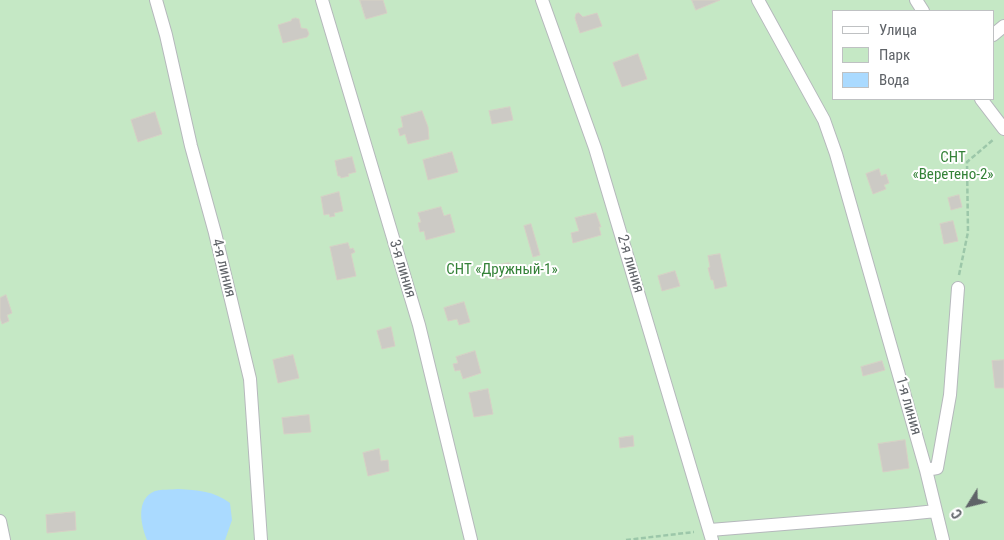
<!DOCTYPE html>
<html>
<head>
<meta charset="utf-8">
<style>
  body { margin:0 }
  #map { position:relative; width:1004px; height:540px; overflow:hidden; background:#f1efe8; font-family:"Roboto Condensed",sans-serif }
  canvas { display:block }
  .legend { position:absolute; left:832px; top:10px; width:162px; height:90px; box-sizing:border-box; background:#fff; border:1px solid #bfc1c3; margin:0; padding:6px 9px; list-style:none; font-size:15px; color:#5f6368 }
  .legend li { display:flex; align-items:center; gap:10px; height:25px }
  .legend b { width:25px; border:1px solid #bfc1c3 }
  .north { position:absolute; left:944px; top:480px; width:50px; height:50px; -webkit-text-stroke:4px #fff; paint-order:stroke; rotate:234deg; font-size:14px; font-weight:700; line-height:20px; text-align:center; color:#5f6368 }
  .north::after { content:''; display:block; margin:auto; width:18px; height:22px; background:#5f6368; clip-path:polygon(50% 0,100% 100%,50% 72%,0 100%) }
</style>
</head>
<body>
<div id="map">
<canvas width="1004" height="540"></canvas>
<ul class="legend">
<li><b style="height:6px;background:#fff"></b>Улица</li>
<li><b style="height:14px;background:#c5e8c5"></b>Парк</li>
<li><b style="height:14px;background:#aadaff"></b>Вода</li>
</ul>
<div class="north">С</div>
</div>
<script>
const g = document.querySelector('canvas').getContext('2d');
g.lineJoin = 'round';
function fillPath(path, color) {
  g.fillStyle = color;
  g.fill(path, 'evenodd');
}
function stroke(path, color, width, dash) {
  g.strokeStyle = color;
  g.lineWidth = width;
  g.lineCap = dash ? 'butt' : 'round';
  g.setLineDash(dash || []);
  g.stroke(path);
}
function write(font, color, halo, rows, align = 'center') {
  g.font = font + ' "Roboto Condensed",sans-serif';
  g.lineWidth = 4;
  g.setLineDash([]);
  g.textBaseline = 'middle';
  g.strokeStyle = halo;
  g.fillStyle = color;
  for (const [text, x, y, turn = 0] of rows) {
    g.save();
    g.translate(x, y);
    g.rotate((+turn || 0) * Math.PI / 180);
    g.textAlign = isNaN(turn) ? turn : align;
    if (halo) g.strokeText(text, 0, 0);
    g.fillText(text, 0, 0);
    g.restore();
  }
}
fillPath(new Path2D(`
  M0,0H1004V540H0ZM833,11H993V99H833Z`), '#c5e8c5');
fillPath(new Path2D(`
  M178,489C198,490 214,491 230,503L232,520L225,540H147C141,525 135,499 155,491C161,489 171,490 178,489Z`), '#aadaff');
const building = new Path2D(`
  M360,0H383L387,13L366,19Z
  M692,0H720L696,10Z
  M579,13L583,17L597,13L602,26L580,33L575,18L576,14Z
  M296,18L299,19L301,28L307,29L309,34L307,37L283,43L278,25L291,21L292,19Z
  M638,54L647,79L622,87L613,63Z
  M510,107L513,120L492,124L489,111Z
  M422,111L428,127L429,139L408,144L405,134L400,136L398,129L403,127L401,117Z
  M155,112L162,134L138,142L131,120Z
  M452,152L458,172L428,180L423,160Z
  M352,157L356,172L348,174L349,176L341,178L340,176H338L335,161Z
  M879,169L881,176L886,174L889,183L884,185L886,189L873,194L866,174Z
  M339,192L343,211L334,213L335,216L330,217L329,214L324,215L321,197Z
  M959,195L962,207L951,210L948,198Z
  M441,207L444,216L450,214L455,232L426,240L424,231L420,232L418,223L421,222L418,213Z
  M596,213L601,227H599L601,235L573,243L571,233L579,231L575,218Z
  M953,221L958,241L944,244L940,224Z
  M531,224L540,255L533,257L524,226Z
  M348,243L350,249L353,248L355,252L351,254L356,276L337,280L330,247Z
  M720,254L727,286L715,289L713,280H711L708,268L710,267L708,256Z
  M509,263L511,277L497,280L494,266Z
  M675,271L680,286L662,291L658,276Z
  M6,295L12,313L7,315L9,321L2,324L0,318V298Z
  M464,302L470,322L459,325L457,319L448,321L444,308Z
  M391,327L395,346L382,349L377,331Z
  M475,351L481,373L463,379L460,370L455,371L453,364L458,363L456,357Z
  M293,355L299,378L278,383L273,360Z
  M1004,360V388H995L992,361Z
  M882,361L885,370L863,376L861,367Z
  M488,389L493,414L474,417L469,393Z
  M309,415L311,432L284,434L282,418Z
  M633,436L634,446L620,448L619,438Z
  M905,440L909,468L883,472L878,444Z
  M379,449L381,461L388,460L389,471L368,476L363,453Z
  M75,512L76,530L47,533L46,515Z`);
fillPath(building, '#cccac5');
stroke(building, '#d6d1c6', 1);
const street = new Path2D(`
  M156,0L166,35L191,146L215,233L250,379L261,540
  M322,0L419,325L471,540
  M542,0L595,148L712,540
  M758,0L824,120L836,154L926,470L937,468L950,395L958,288
  M916,0L923,11
  M993,35L1004,26
  M981,99L1004,129
  M926,470L943,540
  M0,521L4,540
  M710,530L907,514L936,511`);
stroke(street, '#b5b8bc', 14);
stroke(new Path2D(`
  M959,275L968,232L967,162L994,139
  M626,540L694,532`), '#9cc7a9', 2.5, [5, 2.5]);
stroke(street, '#fff', 12);
write('15px', '#348238', '#fff', [
  ["СНТ",953,158],
  ["«Веретено-2»",953,175],
  ["СНТ «Дружный-1»",502,270]
]);
write('15px', '#5f6368', '#fff', [
  ["2-я линия",630,264,73],
  ["4-я линия",223,268,76],
  ["3-я линия",402,269,73],
  ["1-я линия",908,406,74]
]);
</script>
</body>
</html>
